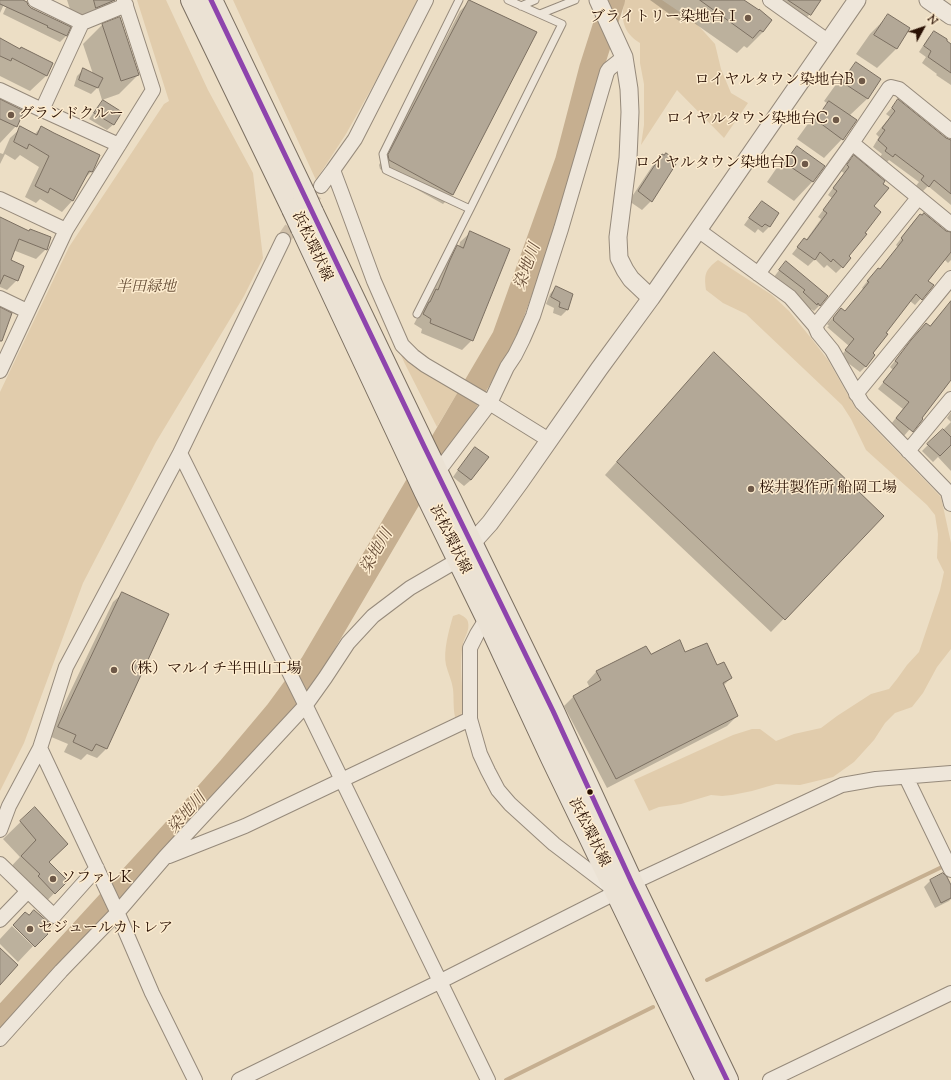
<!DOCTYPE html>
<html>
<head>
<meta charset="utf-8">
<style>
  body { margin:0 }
  #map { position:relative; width:951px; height:1080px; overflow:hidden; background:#ecdec5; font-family:"Sorts Mill Goudy",serif }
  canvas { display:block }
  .north { position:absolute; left:903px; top:8px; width:40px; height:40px; -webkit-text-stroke:3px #fdeccf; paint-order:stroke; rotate:50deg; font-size:11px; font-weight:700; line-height:16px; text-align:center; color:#2a1104 }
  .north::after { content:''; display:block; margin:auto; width:14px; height:18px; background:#2a1104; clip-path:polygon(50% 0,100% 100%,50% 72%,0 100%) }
</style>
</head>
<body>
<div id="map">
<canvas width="951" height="1080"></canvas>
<div class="north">N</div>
</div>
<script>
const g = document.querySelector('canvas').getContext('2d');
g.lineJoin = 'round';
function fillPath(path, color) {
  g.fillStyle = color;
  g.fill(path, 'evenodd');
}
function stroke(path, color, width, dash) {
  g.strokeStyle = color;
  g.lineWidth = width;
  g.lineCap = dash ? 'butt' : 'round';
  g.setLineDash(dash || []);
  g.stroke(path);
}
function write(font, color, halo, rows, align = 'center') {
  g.font = font + ' "Sorts Mill Goudy","Noto Serif JP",serif';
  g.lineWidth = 3;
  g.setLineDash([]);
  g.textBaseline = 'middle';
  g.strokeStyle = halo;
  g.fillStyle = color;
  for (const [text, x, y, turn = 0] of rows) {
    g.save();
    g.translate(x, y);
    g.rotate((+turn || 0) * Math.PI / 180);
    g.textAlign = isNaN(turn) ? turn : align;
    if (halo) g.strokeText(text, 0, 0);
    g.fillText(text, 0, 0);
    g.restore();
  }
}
fillPath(new Path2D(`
  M137,0H166L208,90L253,173L263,258L244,296L156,442L83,583L24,743L0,791V392L69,247L164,104L169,101Z
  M233,0H419L408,18L389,57L346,134L316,180Z
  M625,0H662L696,23L715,44L721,69L731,93L748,103L724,138L677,90L641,145L644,125V84L640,63V43C623,33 620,18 625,0Z
  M718,260L772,295L789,311L811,338L828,360L856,409L941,497L951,543V649L937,667L923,693L912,707L895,713L885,723L874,740L854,762L833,777L800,785L776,784L752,791L732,795L722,796L711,795L681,804L659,807L649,811L634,780L733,735L752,729H760L776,741L794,734L821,728L837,716L871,694L889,689L897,679L907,665L919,652L940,590L944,572L937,558L938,534L935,515L927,505L866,450L851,419L842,405L746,314L723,303L706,290C704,274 705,270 718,260Z
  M393,338L459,390L437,427L405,364Z
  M459,614C463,616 467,618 468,622C470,630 465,636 463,643C459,665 463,688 463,709L461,716L458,718L455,717C453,707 454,698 453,689C452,681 448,673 446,665C443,651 449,630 453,616Z`), '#e1ccac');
fillPath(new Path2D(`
  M0,0L5,2L0,13Z
  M11,0H20L31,8L69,27L66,36L60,42L3,14L8,3Z
  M67,0H113L99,14L75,24Z
  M650,0H742L763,32L747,48L744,46L737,53L687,18L682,23Z
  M779,0H820L810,14L801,23Z
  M469,2L453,194L443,204L380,169L379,165L460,11Z
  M889,15L909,29L896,49L877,68L856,54L870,34Z
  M119,18L138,75L119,94L102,100L98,87L91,94L74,86L77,76L84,69L93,74L83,44L102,25Z
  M934,32L951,45V85L936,75L937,74L922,63L926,57L919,52L928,38Z
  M0,40L52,64L46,76L30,91L0,76Z
  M856,64L880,80L867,99L849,116L842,139L824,158L797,139L810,121L828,104L824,101L837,83Z
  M0,100L16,126L0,143Z
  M103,101L114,124L107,130L89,119L97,108Z
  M898,101L951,143V205L928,186L922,192L915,187L919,182L889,160L886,163L880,157L882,154L873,147L879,137L876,134L890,117L886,114Z
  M41,127L92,171L84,179L72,201L62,212L40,199L36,203L25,197L39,167L20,155L15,160L5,154L0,164V153L3,154L10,138L21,128L34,135Z
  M797,147L824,166L812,182L794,201L767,182L778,166Z
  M663,156L672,162L651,201L642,210L629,201L653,165Z
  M854,157L873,207L842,267L836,273L827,265L824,268L815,259L808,266L792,254L804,239L806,240L821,219L818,217L832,198L828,195L844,173L841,171L848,163Z
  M762,202L778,214L769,227L763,233L758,229L755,233L744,225L756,208Z
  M920,215L945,231L951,233V260L948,263L944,259L927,281L932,286L915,305L910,301L885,333L872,354L866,366L860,372L840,357L849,346L827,327L829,326L827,324L841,309L845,312L863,289L862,288L872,275L879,270L898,247L896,245L914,221Z
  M0,218L7,220V221L28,232L46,249L36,259L13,250L9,260L17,280L7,290L0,287Z
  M470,233L472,340L462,350L421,333L422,329L414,324L427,299L431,295L441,270L448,256L457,247H459L460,242Z
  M786,263L820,305L814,311L811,309L810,310L798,299L800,297L774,277L780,269Z
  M556,287L572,295L567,310L561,316L553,313L554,308L546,304L550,294Z
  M951,308V380L904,436L891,424L903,409L878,389L893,370L890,367L920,330L929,327Z
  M714,353L883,516L771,632L605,475L701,366Z
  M951,412V471L938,457L933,462L922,451L951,422L947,418Z
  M475,448L471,480L464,486L453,477L469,454Z
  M123,593L107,748L97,758L87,754L81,760L64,752L68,744L49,736L113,602Z
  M646,647L651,656L685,654L717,666L731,678L723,686L737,716L727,726L607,788L564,706L574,696L590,688L587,682L596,672Z
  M35,808L67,844L48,863L66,881L38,910L5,873L20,857L3,839Z
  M930,881L951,887V899L949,901L935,908L924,887Z
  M12,926L33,946L34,945L18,962L0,944V939Z`), '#0003');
stroke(new Path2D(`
  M707,980L944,866
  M506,1080L653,1007`), '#c6af90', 4);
stroke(new Path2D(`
  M0,1021L183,821L229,769L276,713L312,664L504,337L567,161L591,69L613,0`), '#c6af90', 24);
const building = new Path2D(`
  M0,0H23L27,2L28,5L31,8L71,27L67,36L47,27L48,26L0,4Z
  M94,0H115L96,8Z
  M469,0L537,32L453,195L389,160L388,155Z
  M700,0H744L759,10V9L772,20L763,32L760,30L753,38Z
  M788,0H821L811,15Z
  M888,14L910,28L897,49L874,35Z
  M120,17L139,75L121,81L102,24Z
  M934,31L947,39V41L951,44V73L928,57L931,51L924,46Z
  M0,38L20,49L21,47L53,63L47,76L12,58L11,61L0,56Z
  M856,62L881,79L868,99L842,82Z
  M83,68L103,78L98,88L79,80Z
  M0,99L24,111L17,127L0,119Z
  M898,99L946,138L951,140V194L934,180L929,187L921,180L924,176L895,154L893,157L885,151L887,148L878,140L885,130L882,128L895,111L892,108Z
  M103,100L122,112L114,125L94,113Z
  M829,101L857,120L843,140L816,120Z
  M20,126L37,135L41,126L54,133L100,155L93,171L92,172L89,171L73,201L50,188L48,193L35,186L49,156L29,144L27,149L14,142Z
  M797,146L825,166L813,182L785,163Z
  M666,153L675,159L674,162L676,164L652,202L638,191L662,154L664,155Z
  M854,155L885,181L883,184L889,188L874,206L881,212L865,233L867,234L849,256L851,258L843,268L833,259L831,262L820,252L815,260L797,247L804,238L807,240L827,213L823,210L837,191L833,188L849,167L847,165Z
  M762,201L779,213L770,227L765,224L762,227L749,218Z
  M924,213L946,231L951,232V252L928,281L934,285L922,300L916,294L886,333L888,334L873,353L875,355L866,367L845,350L854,339L833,320L834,319L833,318L841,308L845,311L869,282L867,281L878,268L880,269L903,240L901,238L920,214L922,215Z
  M0,217L29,231L30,229L51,237L47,250L19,239L11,260L24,266L18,281L4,275L0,284Z
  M470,231L510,249L473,341L430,323L431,319L423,314L429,302H430L436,289L438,290L450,260L457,245L463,248Z
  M786,261L828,296L820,306L818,303L817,305L803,292L805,290L779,270Z
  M556,286L573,294L568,310L559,307L560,302L551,297Z
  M951,301V380L922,418L923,419L913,432L896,418L909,402L883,382L898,363L895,361L911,340L926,323L930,326Z
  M0,307L12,313L2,341H0Z
  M714,352L884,516L785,620L617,462Z
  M943,429L951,437V445L940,456L927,444Z
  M475,447L489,457L471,480L458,470Z
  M122,592L169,614L107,749L96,744L92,751L73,742L76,735L58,727Z
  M680,640L685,652L707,643L717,665L724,662L732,678L723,683L738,716L616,779L573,696L601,680L596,671L646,646L651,654Z
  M35,807L68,844L49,862L68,881L55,894L38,876L40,874L21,856L36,840L20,821Z
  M943,873L947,877L951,885V898L941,903L930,880Z
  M34,910L48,922L53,924L46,932L48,934L35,947L13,925L25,912L29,915Z
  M0,948L18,965L0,985Z`);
fillPath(building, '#b3a897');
stroke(building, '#7b6f61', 1);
stroke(new Path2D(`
  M283,240L321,186`), '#cfbfa8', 14, [14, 7]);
const service = new Path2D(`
  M459,0L383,154L386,170L470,209L562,24L508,0
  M521,6L535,0
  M540,14L575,0
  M417,314L470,209`);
const minor = new Path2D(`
  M35,0L82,23L126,5
  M426,0L355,139L333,170L342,194L374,281L402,345L413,356L425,365L483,399L549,440
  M770,0L829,42
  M82,23L42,110L119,145
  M0,90L42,110
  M852,143L951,224
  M321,186L333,170
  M0,199L66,230
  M698,230L790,297L815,326L818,333L832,350L862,403L948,492L951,504
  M758,274L852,143L889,88L891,87L899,89L951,131
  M0,298L27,311
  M815,326L918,198
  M0,371L66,230L153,90L124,0
  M856,394L951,278
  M908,451L951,399
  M180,453L302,698L488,1080
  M437,473L490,403L507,367L515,355L523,339L533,316L561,229L607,72L609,69L624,57
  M40,748L115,907L152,993L195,1080
  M906,777L951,870
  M0,830L9,806L40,748L66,667L180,453L283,240
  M169,856L245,826L470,719
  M0,864L28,891L0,920
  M632,883L842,785L876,779L951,773
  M28,891L54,916L97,868
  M0,1039L61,971L117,913L165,857L305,706L325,678L348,643L373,616L410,588L458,560L463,554
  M239,1080L439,982L617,892L554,844L510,804L498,790L488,771L480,754L470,719V648L477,634L487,618
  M770,1080L951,993`);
const tertiary = new Path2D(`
  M928,0L951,16
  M651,298L857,0
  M472,543L490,523L520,482L599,369L651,298L631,279L625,270L619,258L618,237L628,158L630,112L629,89L624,57L598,0`);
const primary = new Path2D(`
  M192,0L293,209
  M211,0L304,194
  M312,212L424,446L553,711L632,883L727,1080
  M302,228L425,491L487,618L552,758L707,1080`);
stroke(service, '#968a7b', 9);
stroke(minor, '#968a7b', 16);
stroke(tertiary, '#968a7b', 19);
stroke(primary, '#7b6f61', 24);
stroke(service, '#eee6da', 7);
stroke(minor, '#eee6da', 14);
stroke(tertiary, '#eee6da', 17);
stroke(primary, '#ebe2d4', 22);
const primaryBridge = new Path2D(`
  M304,194L312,212
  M293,209L302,228`);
stroke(primaryBridge, '#7b6f61', 24, []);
stroke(primaryBridge, '#ebe2d4', 22);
stroke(new Path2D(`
  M211,0L424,446L553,711L632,883L727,1080`), '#8e44ad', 5);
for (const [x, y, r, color] of [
  [748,18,4,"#6e5948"],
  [862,81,4,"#6e5948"],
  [11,115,4,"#6e5948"],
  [836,120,4,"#6e5948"],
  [805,164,4,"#6e5948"],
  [751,489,4,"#6e5948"],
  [114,670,4,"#6e5948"],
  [590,792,3.5,"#2a1104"],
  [53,879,4,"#6e5948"],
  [30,929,4,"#6e5948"]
]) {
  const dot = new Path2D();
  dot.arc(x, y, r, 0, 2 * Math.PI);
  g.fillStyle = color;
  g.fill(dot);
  stroke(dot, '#fdeccf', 1.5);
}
write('15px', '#2a1104', '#fdeccf', [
  ["ブライトリー染地台Ⅰ",740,18,"right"],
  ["ロイヤルタウン染地台B",854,81,"right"],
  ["グランドクルー",19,115],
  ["ロイヤルタウン染地台C",828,120,"right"],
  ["ロイヤルタウン染地台D",797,164,"right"],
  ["桜井製作所 船岡工場",759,489],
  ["（株）マルイチ半田山工場",122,670],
  ["ソファレK",61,879],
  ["セジュールカトレア",38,929]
], 'left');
write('15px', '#2a1104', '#fdeccf', [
  ["浜松環状線",311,247,65],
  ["浜松環状線",449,540,64],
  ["浜松環状線",588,833,64]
]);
write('italic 15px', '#674e37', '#fdeccf', [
  ["半田緑地",146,288]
]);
write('italic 16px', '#694f39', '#fdeccf', [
  ["染地川",529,267,-70],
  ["染地川",378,552,-60],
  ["染地川",188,814,-48]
]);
</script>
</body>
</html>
